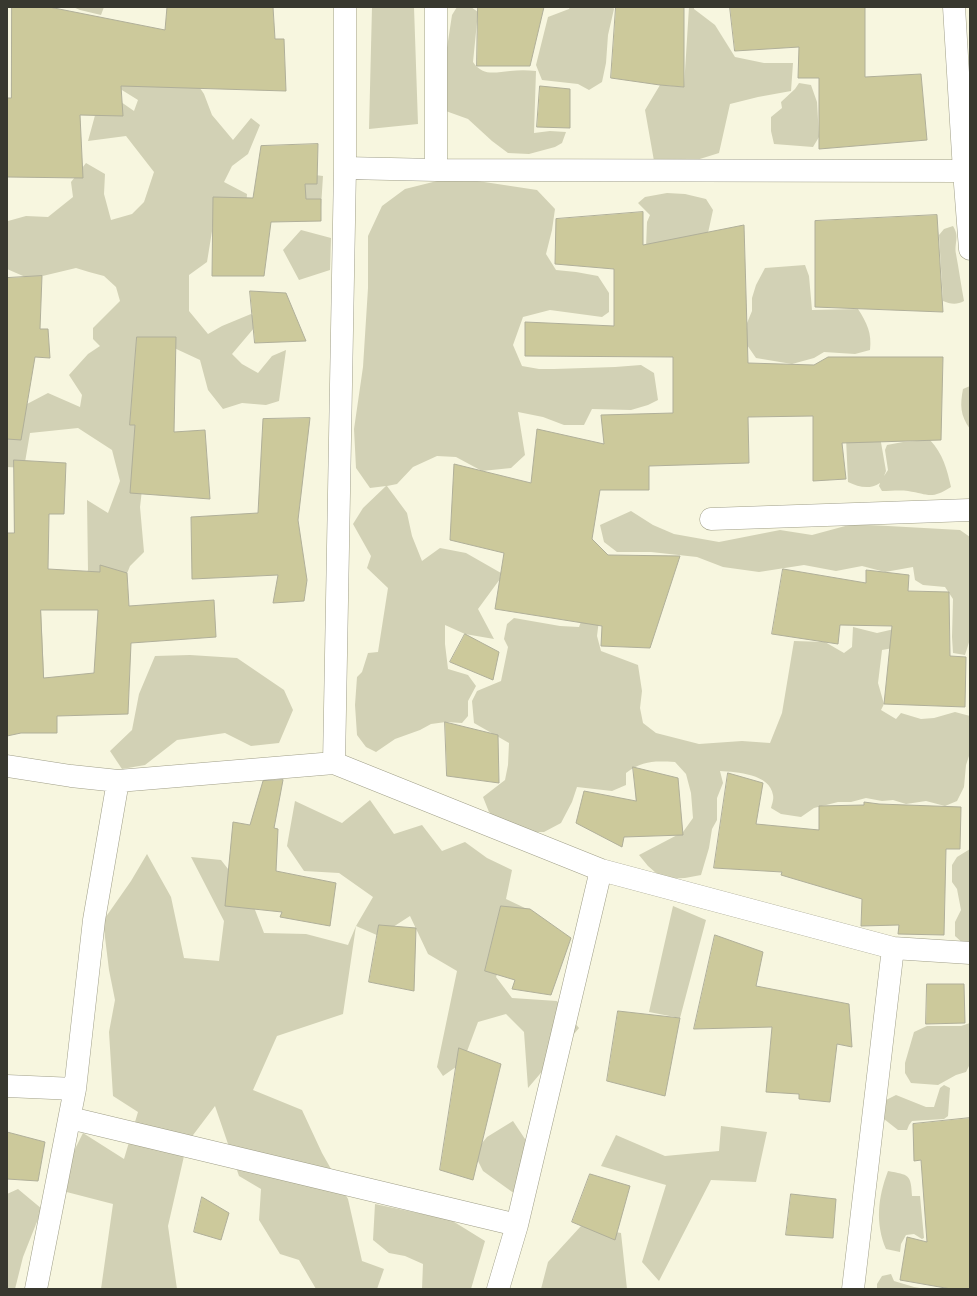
<!DOCTYPE html>
<html>
<head>
<meta charset="utf-8">
<style>
  body { margin:0 }
  #map { position:relative; width:977px; height:1296px; overflow:hidden; background:#f7f6df; font-family:Cabin,sans-serif }
  canvas { display:block }
  .frame { position:absolute; inset:0; border:8px solid #38382f; pointer-events:none }
</style>
</head>
<body>
<div id="map">
<canvas width="977" height="1296"></canvas>
<div class="frame"></div>
</div>
<script>
const g = document.querySelector('canvas').getContext('2d');
g.lineJoin = 'round';
function fillPath(path, color) {
  g.fillStyle = color;
  g.fill(path, 'evenodd');
}
function stroke(path, color, width, dash) {
  g.strokeStyle = color;
  g.lineWidth = width;
  g.lineCap = dash ? 'butt' : 'round';
  g.setLineDash(dash || []);
  g.stroke(path);
}
fillPath(new Path2D(`
  M73,7H104L101,15L80,10Z
  M372,7H414L418,124L369,129Z
  M457,7H471L478,12L473,62C483,77 496,72 510,71C519,70 527,70 536,71L534,133L550,131L566,132L562,143L555,147L529,154L508,153L492,141L468,119L443,110V74L452,15Z
  M570,7H613L614,9L608,35L606,63L602,82L589,90L578,84L542,80L536,65L548,17L569,9Z
  M689,7H694V9L715,25L735,57L764,63H793L791,91L758,97L730,104L719,153L687,163L654,161L645,110L660,85L684,87Z
  M96,74L196,82L204,94L212,115L233,140L251,118L260,125L248,154L232,166L224,182L247,194L246,211L213,225L207,262L189,275V311L208,334L222,326L251,314L260,321L232,354L242,364L258,373L272,356L286,350L279,401L266,405L242,403L223,409L208,390L200,360L172,347L147,446L140,507L144,552L130,566L114,606L78,592L88,570L87,500L108,513L120,481L112,450L78,428L30,433L24,468L7,467V404H27L48,393L80,407L82,395L69,375L88,354L100,346L93,339V328L120,301L116,287L104,276L89,272L76,268L30,279L7,269L8,221L26,216L48,217L73,197L71,182L86,163L105,174L104,194L111,220L132,214L144,202L154,172L126,136L88,141L97,108L111,95L134,111L138,100Z
  M799,83L811,85L817,102L819,137L813,147L774,144L771,131V117L782,108L781,102L795,89Z
  M283,171L323,176L321,207L296,212Z
  M471,180L537,190L555,209L552,230L546,254L556,270L576,272L598,276L609,293V312L602,317L550,310L523,317L513,345L522,366L539,369H554L615,367L641,365L654,373L658,400L648,405L631,410L592,409L584,425H564L543,417L518,412L525,455L511,468L482,471L456,457L437,456L413,467L397,484L387,486L407,513L412,536L422,561L440,548L466,553L501,573L500,579L478,609L494,639L465,634L445,625V644L448,669L468,675L476,686L468,701V716L462,723L446,722L431,724L420,730L395,739L376,752L366,747L357,735L355,705L357,677L362,672L368,653L378,652L388,588L367,568L371,556L353,524L363,508L386,486L370,488L356,468L354,429L363,367L368,288V236L382,206L405,189L437,181Z
  M667,193L685,194L706,199L713,210L708,233L646,248L647,222L650,215L638,203L645,197Z
  M953,226C960,237 954,243 956,254C959,270 961,285 964,301C957,305 950,304 943,301L939,235L944,229Z
  M301,230L331,238L330,270L299,280L283,250Z
  M805,265L809,276L812,310L858,309C867,323 872,333 870,350L855,354L824,352L814,358L792,364L756,358L747,345V323L752,311V298L756,285L765,268Z
  M970,386V429C960,415 960,405 963,389Z
  M879,431L886,471L884,476L888,470L885,450L887,445L903,442L930,440C943,454 947,469 951,487C931,500 928,494 908,491C900,490 890,491 882,491L879,486L880,483C869,490 859,487 848,482L846,438Z
  M631,511L653,525L674,534L719,542L780,530L812,535L849,525H870L960,530L970,537V639L965,655L953,653L952,637L953,599L945,587L923,585L915,580L913,567L885,572L862,566L836,571L804,565L759,572L723,567L697,557L651,552H617L604,542L600,525Z
  M583,616L599,620L597,636L601,651L638,665L642,691L640,708L643,723L656,733L699,744L742,741L770,743L782,713L794,641L825,642L844,653L852,647L853,627L877,633L903,627L904,646L882,650L878,683L884,704L881,710L896,719L901,713L921,719L934,718L955,712L970,716V753L966,765L964,787L957,801L945,806L926,801L906,804L893,800L882,801L866,798L851,802H838L814,808L801,817L781,814L771,808C772,804 774,799 773,795C770,774 737,772 720,771L723,783L717,798V820L712,829L709,848L701,875L685,878L663,879L648,866L639,855L683,832L693,818L691,793L686,774L675,762C655,761 643,760 626,773V785L612,791L577,787L572,802L561,823L544,832H520L504,825L489,812L483,797L505,780L508,765L509,743L474,723L472,701L477,691L501,681L508,647L504,639L507,624L514,618L560,626L579,627Z
  M190,655L237,658L284,690L293,710L279,743L251,746L225,733L177,740L145,765L122,769L110,751L132,730L139,694L155,656Z
  M370,800L394,834L422,825L442,851L465,842L487,858L512,870L506,899L527,909L511,938L496,977L512,998L557,1001L579,1028L528,1088L524,1032L506,1014L478,1022L463,1062L443,1076L437,1067L457,971L428,954L410,916L379,936L356,926L343,1014L277,1036L253,1090L302,1110L322,1153L348,1199L362,1261L384,1269L377,1289H316L299,1260L280,1254L259,1220L261,1189L239,1176L215,1106L187,1143L168,1226L177,1289H101L113,1204L55,1189L83,1133L124,1159L138,1112L113,1096L109,1032L115,1000L109,970L103,921L131,881L147,854L171,897L184,958L219,961L224,921L191,857L221,860L250,897L264,933L306,934L348,945L356,926L373,897L339,873L304,871L287,846L295,801L342,823Z
  M970,849V944L965,945L955,936V922L961,910L957,889L952,882V865L957,857Z
  M673,906L706,920L680,1018L649,1012Z
  M970,1023V1064L966,1072L956,1075L938,1085L911,1083L905,1073V1063L914,1032L927,1026H961Z
  M944,1085L950,1088L948,1116L944,1119L912,1121L909,1125L907,1130H898L884,1119L886,1100L896,1095L926,1107H934L940,1088Z
  M513,1121L529,1145L515,1194L483,1171L474,1153L487,1137Z
  M721,1126L767,1132L756,1182L711,1180L659,1281L642,1262L666,1185L601,1166L616,1135L665,1156L719,1151Z
  M888,1171C909,1175 911,1174 912,1196H920L924,1238L922,1239L914,1234L906,1235L901,1244L900,1252L886,1249C875,1223 878,1197 888,1171Z
  M18,1189L42,1209L23,1257L15,1289H7V1194Z
  M375,1204L451,1220L485,1241L471,1289H422L423,1264L405,1256L389,1253L373,1240Z
  M581,1226L621,1233L627,1289H541L548,1262Z
  M891,1274L894,1281L914,1287L926,1289H877V1284L882,1276Z`), '#d2d1b5');
const building = new Path2D(`
  M12,7H49L165,30L167,7H273L275,39H284L286,91L121,86L123,116L80,115L83,178L7,177V98H11Z
  M478,7H544L530,66H477Z
  M616,7H684V87L660,85L611,78Z
  M730,7H865V77L921,74L927,140L819,149V78H798L799,47L735,51Z
  M540,86L570,89V128L537,127Z
  M318,144L317,184H305L306,199H321V221L271,222L264,276H212L213,197L253,198L261,146Z
  M643,212V245L744,225L748,363L814,365L828,357H943L941,440L842,443L846,479L813,481V416L748,417L749,463L649,466V490H600L592,539L608,555L680,556L650,648L601,646L602,626L495,609L504,553L450,540L454,464L531,483L537,429L604,444L601,415L673,413V357L525,356V322L614,326V269L555,264L556,219Z
  M937,215L943,312L815,307V221Z
  M42,276L40,329H48L50,358L35,357L21,440L7,439V278Z
  M250,291L286,293L306,341L255,343Z
  M137,337H176L174,432L205,430L210,499L130,493L135,425H130Z
  M310,418L298,520L307,580L304,601L273,603L278,575L192,579L191,517L258,513L263,419Z
  M14,460L66,463L64,514H49L48,569L100,572V565L127,573L129,606L214,600L216,637L131,643L128,714L57,716V733H21L7,736V533H14ZM41,610H98L94,673L44,678Z
  M783,569L866,583V570L909,575L908,591L949,592L950,656L966,657L965,707L884,704L892,626L840,625L838,644L772,634Z
  M465,634L499,652L493,680L450,662Z
  M445,722L498,735L499,783L447,776Z
  M633,767L678,778L683,835L624,837L622,847L576,823L584,791L636,801Z
  M728,773L763,783L756,824L819,830V806L864,805V802L879,804L961,807L960,849H946L944,935L898,934L899,925L861,926L862,899L781,875L782,872L714,868Z
  M283,780L274,828L278,829L276,871L336,883L330,926L280,917L282,912L225,906L233,822L250,825L263,781Z
  M501,906L530,909L571,938L551,995L512,989L515,980L485,971Z
  M379,925L416,928L414,991L369,982Z
  M715,935L763,952L756,986L849,1004L852,1047L837,1044L830,1102L799,1099V1094L766,1092L772,1027L694,1029Z
  M927,984H964L965,1023L926,1024Z
  M618,1011L680,1018L665,1096L607,1081Z
  M459,1048L501,1064L473,1180L440,1170Z
  M970,1118V1289H951L900,1280L907,1237L927,1242L921,1160L914,1161L913,1124Z
  M7,1132L45,1142L38,1181L7,1179Z
  M590,1174L630,1186L615,1240L572,1222Z
  M791,1194L836,1199L833,1238L786,1235Z
  M202,1197L229,1213L221,1240L194,1232Z`);
fillPath(building, '#ccc99b');
stroke(building, '#b0af99', 1);
const minor = new Path2D(`
  M436,7V170
  M954,7L964,171L970,249
  M345,168L436,170L964,171
  M711,519L970,510
  M334,763L345,168V7
  M7,766L71,776L118,781L334,763L601,870L893,948L970,953
  M7,1086L75,1089
  M70,1118L517,1225
  M36,1289L75,1089L94,920L118,781
  M498,1289L517,1225L601,870
  M853,1289L893,948`);
stroke(minor, '#a09f89', 23);
stroke(minor, '#fff', 22);
</script>
</body>
</html>
